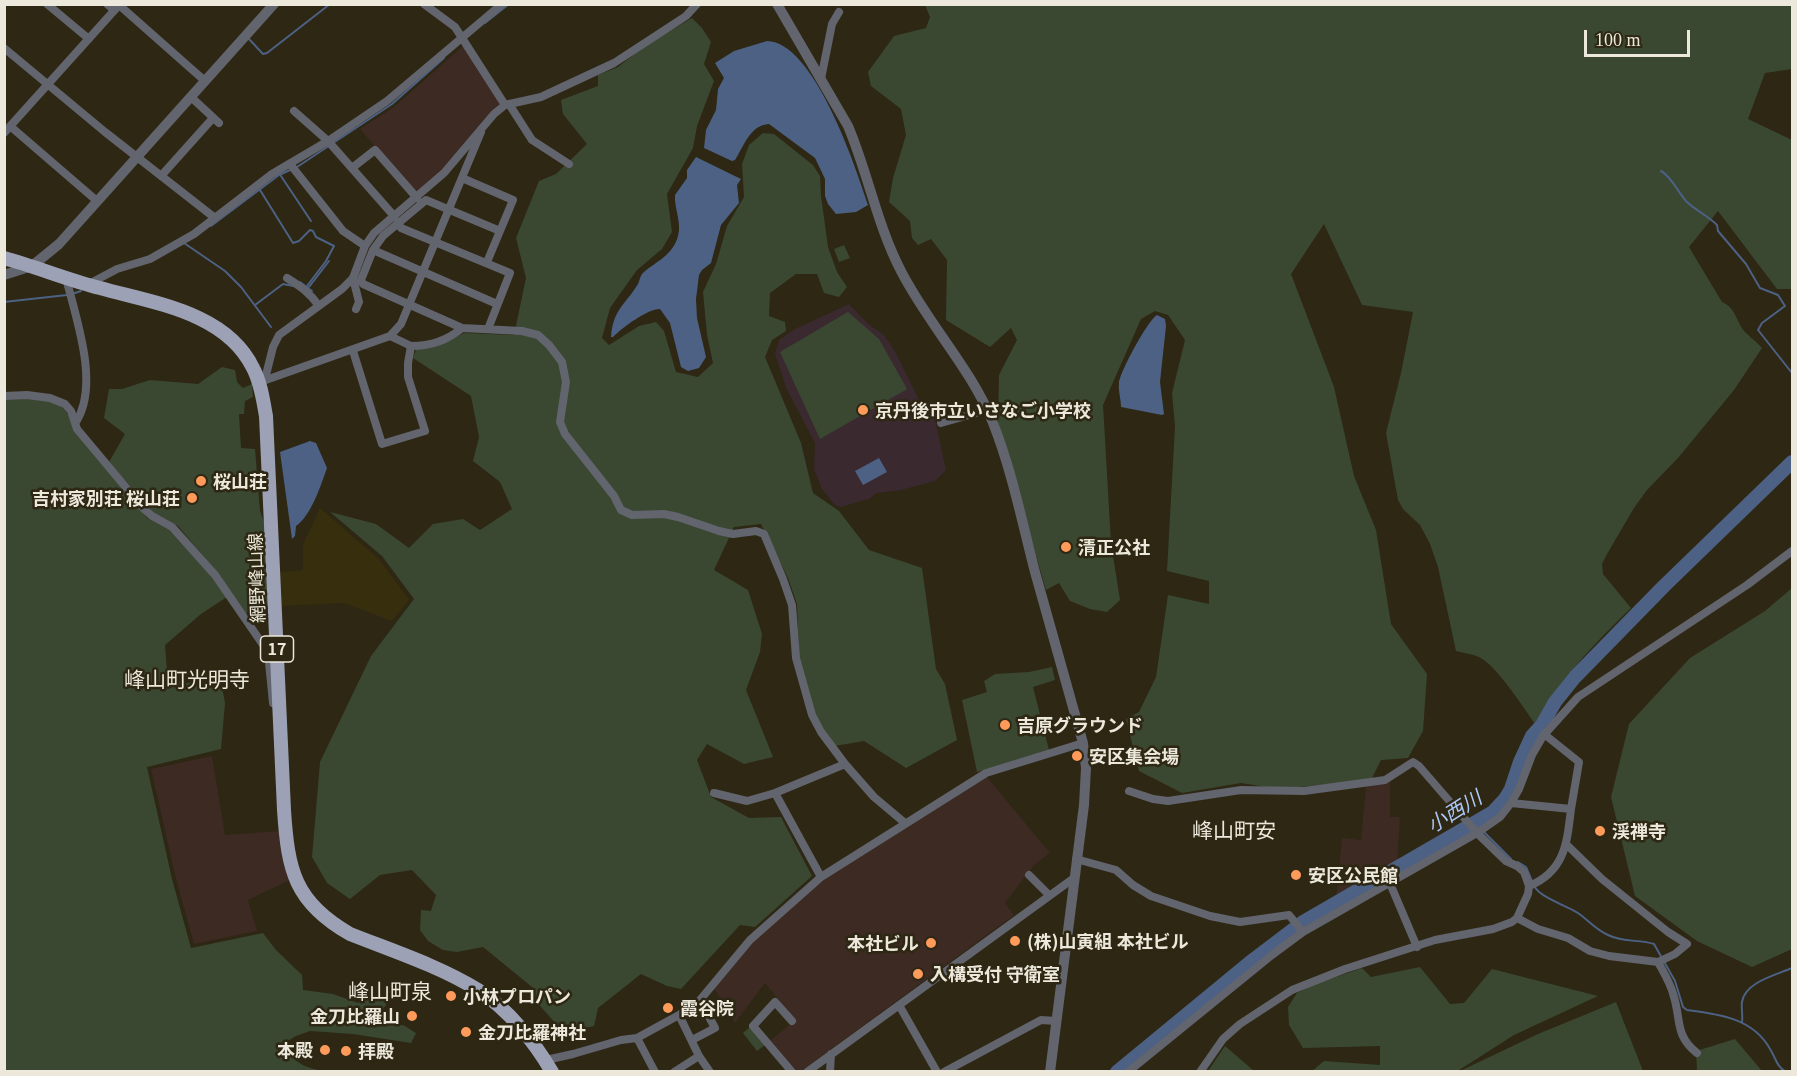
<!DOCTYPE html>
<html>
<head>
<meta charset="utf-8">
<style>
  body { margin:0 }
  #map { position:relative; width:1797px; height:1076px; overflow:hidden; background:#2d2713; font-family:Georgia,serif }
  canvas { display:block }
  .frame { position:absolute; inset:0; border:6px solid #ece8db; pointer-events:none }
  .scale { position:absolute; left:1584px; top:30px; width:106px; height:27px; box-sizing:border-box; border:3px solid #ece8db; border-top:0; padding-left:8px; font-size:18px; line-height:21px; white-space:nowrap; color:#ece8db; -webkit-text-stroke:4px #2d2713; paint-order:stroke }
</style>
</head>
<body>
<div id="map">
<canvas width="1797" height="1076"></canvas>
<div class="frame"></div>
<div class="scale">100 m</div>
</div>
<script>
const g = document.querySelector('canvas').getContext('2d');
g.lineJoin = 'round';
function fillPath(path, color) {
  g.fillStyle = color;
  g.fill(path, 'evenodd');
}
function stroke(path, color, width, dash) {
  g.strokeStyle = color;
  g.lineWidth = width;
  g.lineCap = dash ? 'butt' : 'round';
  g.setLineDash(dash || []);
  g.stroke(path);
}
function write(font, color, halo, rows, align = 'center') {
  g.font = font + ' Georgia,"Noto Sans JP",serif';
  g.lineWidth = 5;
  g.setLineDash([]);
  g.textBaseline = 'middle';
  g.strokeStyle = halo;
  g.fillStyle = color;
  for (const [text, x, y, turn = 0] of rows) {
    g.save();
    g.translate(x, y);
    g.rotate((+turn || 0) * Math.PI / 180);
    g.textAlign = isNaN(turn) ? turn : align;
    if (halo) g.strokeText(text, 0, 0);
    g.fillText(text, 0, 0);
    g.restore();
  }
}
fillPath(new Path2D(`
  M464,45L500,101L499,105L442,172L415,193L360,129L394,107Z
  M212,756L225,835L281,831L290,880L248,900L257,931L194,944L176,879L151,769Z
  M987,777L1050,853L1034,865L1005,903L1014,915L801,1071H794L770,1041L795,1020L765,983L735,1023L714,988L751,943L813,887Z
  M1390,780V817H1400L1397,864L1336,897L1342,838L1361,840L1366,786Z`), '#3c2a23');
fillPath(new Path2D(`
  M849,304L867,323L884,335L896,353L920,402L935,419L946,470L935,481L901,490L877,493L869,499L840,507L834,504L822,489L814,469L815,443L786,388L775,354L779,340L795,329Z`), '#3b2930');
fillPath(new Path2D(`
  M925,5H1792V69L1765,73L1748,119L1792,140V289H1777L1718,211L1689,247L1722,302C1737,309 1735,320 1745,332C1750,337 1757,342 1762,348L1734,390L1678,458L1647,490L1634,508L1607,554L1602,564L1603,574L1631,608C1594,644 1560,679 1535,724C1524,708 1496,665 1479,657C1472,654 1463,653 1456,651L1438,567L1430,544L1420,525L1403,509L1398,500L1386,433L1401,373L1413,312L1362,305L1324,224L1291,274L1334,387L1354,476L1376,530L1391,624L1427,674L1423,731L1408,758L1381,760L1371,780L1279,789L1241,783L1182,793L1139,771L1126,719L1139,712L1156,677L1168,595L1209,604V581L1167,571L1175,426L1172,393L1185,340L1168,315L1155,311L1141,319L1103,405L1111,543L1120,600L1107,612L1090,609L1070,601L1059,583L1046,590L998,424L999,375L1017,340L1011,328L990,347L946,320L947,260L931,239L918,245L912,238L910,221L889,202L893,178L906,135L901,109L871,86L868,72L894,36L926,28L930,17Z
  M692,18L702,28L711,42L704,64L714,81L697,126L693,148L667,194L672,232L662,249L637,270L610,308L602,338L609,345L639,326L656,322L664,331L676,372L698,377L713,363L707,335L703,292L716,264L727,226L744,197L742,164L749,145L763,133L774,134L813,165L820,176L821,196L828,247L837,272L847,287L839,297L824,293L817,274H796L770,293L769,316L785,322L786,331L772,340L765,357L801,443L813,493L839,511L869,550L922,568L936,669L945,684L957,740L906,768L864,741L835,746L823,731L814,714L799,659L797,604L788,578L761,524L734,527L714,570L748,590L762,634L760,652L746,690L773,757L744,764L707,744L697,760L711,797L749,818L781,817L812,876L755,927L740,925L681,989L667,986L641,974L598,1008L594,1026L573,1031L558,1026L533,998L532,987L483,947L457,952L443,950L428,941L420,930L421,910L431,911L436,895L412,870L380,875L350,899L327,883L312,857L320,762L371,656L414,599L382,556L330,512L376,524L409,548L433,524L463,519L480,530L512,509L500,482L473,461L479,437L471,396L413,358L416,349L447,342L464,333L514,335L526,278L516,238L539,181L556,174L587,144L563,114L561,100L598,86V75L618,67L646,45Z
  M844,245L850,258L839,262L834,249Z
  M848,312L879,339L907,389L820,439L780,352Z
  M222,367L235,370L237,382L243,388L252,384L253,397L245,401L244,414H239L241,448L255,449L260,511L266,528L270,610L244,613L216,571L178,526L154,513L109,462L125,434L104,418L109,389H122L150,380L198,384Z
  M10,397L49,400L63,407L89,447L147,518L169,530L208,572L227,597L201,614L165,645L167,671L183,684L220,677L225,703L221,749L147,767L172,879L191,948L263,933L276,950L302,975L303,990L333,994L358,1003L367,992L389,1000L378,1017L405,1026L416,1033L411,1043L353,1034L310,1031L296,1036L281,1045C295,1062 303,1068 325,1071L5,1072L4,399Z
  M1792,588V949L1752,967L1697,941L1635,896L1611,797L1629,724L1690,658L1765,611Z
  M1052,667L1055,680L1033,687L1049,750L977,772L962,700L987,692L984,681L995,674L1029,672Z
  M1420,967L1450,1004L1464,1003L1492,969L1598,996L1514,1035L1456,1072L1312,1071L1324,1061L1380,1065V1046L1303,1048L1289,1025L1288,1007L1297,993L1319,983L1362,968L1371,977Z
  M1616,1002L1643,1071H1460L1538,1034Z
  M750,1027L765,1045L757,1051L743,1033Z
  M1735,1039L1762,1071H1697L1696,1051Z
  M1225,1046L1254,1071H1208Z`), '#3a4832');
fillPath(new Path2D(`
  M320,508L379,559L409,600L392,621L344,603L281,606L279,572L303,570V544Z`), '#372e0e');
fillPath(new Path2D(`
  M767,41C814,42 855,165 868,205L856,212L836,214L828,204L825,196V179L815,158L769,124C750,125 744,146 735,160L732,161L704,148L706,130L716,110L718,89L724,78L715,63L734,51Z
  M696,157L741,179L737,185L739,203L721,225L711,263L702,270L699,275L696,299L697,318L706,357L699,368L688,371L681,367L670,323L660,309C647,309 622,328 613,337H611C613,309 626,304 638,284C640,280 640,275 644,272C657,261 673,255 678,236C682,222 674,209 675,195L687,178V170Z
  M1157,315L1165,319L1166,326L1160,382L1164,414L1162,415L1121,407C1121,399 1118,390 1119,383C1120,372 1148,320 1157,315Z
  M310,441L316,443L327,468C321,485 311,516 296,526L295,536L292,539L280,452Z
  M879,458L887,472L863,485L855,471Z`), '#4d6184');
stroke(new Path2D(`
  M485,23L509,4
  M249,39L263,54L267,53L330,4
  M1661,171C1671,176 1678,192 1686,201C1696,211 1707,215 1717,225L1718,231L1746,264L1760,288L1778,295L1785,306L1762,323L1758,330L1792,373
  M281,176L311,221
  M260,190L293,243L299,241L310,230L313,231L316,237L334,246L326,261L307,286
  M211,226L279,175L297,167L392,104L444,58
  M184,243L225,271L241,287L271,327
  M300,282L312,291
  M309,287L329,261
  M72,294L81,291
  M4,302L67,295
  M255,305L283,284L293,286
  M1483,831L1511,859
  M1518,862L1526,867L1532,881
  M1534,886C1541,898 1565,905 1578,913C1588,920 1596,930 1608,935C1624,943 1639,939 1654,944L1675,981L1683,1007L1687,1010C1718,1014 1753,1018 1770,1049C1776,1058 1776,1066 1786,1072
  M1742,1022C1743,1015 1741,1008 1742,1002C1745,982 1776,975 1792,968`), '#4d6184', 2);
stroke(new Path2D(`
  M1117,1072L1253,960L1303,922L1493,812L1505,799L1511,789L1520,762L1532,736L1542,725L1555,702L1575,677L1664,586L1792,462`), '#4d6184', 14);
stroke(new Path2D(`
  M47,4L89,39
  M107,4L114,10
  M424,4L455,27L505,105
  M119,5L205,81
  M4,48L105,132L215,218
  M821,79L832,24L839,12
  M192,98L219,123
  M509,104L532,140L569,164
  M294,111L328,141L394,216
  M10,126L97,201
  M4,133L120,4
  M290,164L343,231L365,246
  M352,168L375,150L417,198
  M161,176L213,118
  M462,178L513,200L487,262
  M398,222L401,228L510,273L488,329
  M500,231L426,200L383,236L373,250L361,280L363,284L462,328L522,331L538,335L549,345L562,362L566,382L560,422L565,434L614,496L621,510L632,515L664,514L678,517L719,531L733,534L756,531L764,534L783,579L792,605L796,658L812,715L821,732L845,764L874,797L905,823
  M373,250L497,304
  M66,278C76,318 100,385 76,422
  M287,278C300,286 310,293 319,306
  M353,278L359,302L356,309
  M87,285L117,269L150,259L194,234L272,174L328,141L387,101L502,4
  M411,346C430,346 447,341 462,328
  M353,351L382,444L425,431L408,377V363L411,346L390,336
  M265,379L273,347L279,335L342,289L353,278L365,246L374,233L444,173L494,114L505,105L541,97L614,63L686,16L697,4
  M263,381L390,336L401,324L481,132
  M4,396L27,395L50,398L65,404L71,411L77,429L144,509L152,516L172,527L215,575L268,652L273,703
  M941,423L987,410
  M1129,791L1153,799L1168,801L1241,790L1304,791L1385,780L1413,762L1419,766L1477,833L1506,861L1517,866L1524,872L1529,886L1528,894L1517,918L1512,922L1493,929L1435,940L1345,969L1292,990L1240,1024L1223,1039L1200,1072
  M714,793L747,801L775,793L845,764
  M775,793L821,877
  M1511,803L1571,809L1579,762L1544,734
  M1567,845L1602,879L1668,932L1687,944L1675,954L1658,962
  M1076,859L1116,870L1133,885L1151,896L1210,916L1240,922L1289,915L1303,932
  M1029,875L1049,895
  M1389,881L1417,947
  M1529,886C1565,871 1567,843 1571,809
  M1517,918L1538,929L1568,938L1590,951L1609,956L1658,962C1664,973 1671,984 1674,997C1681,1020 1675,1036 1697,1053
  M899,1005L937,1072
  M679,1015L699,1056L710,1072
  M637,1038L655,1072
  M692,1040L715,1028L700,1000
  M546,1060L573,1054L621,1040L637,1038L679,1015L700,1000L750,940L821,877L986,773L1083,743
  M674,1072L699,1056
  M792,1072L753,1026L775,1002L792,1021
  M807,1072L1074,878
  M830,1072L831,1054
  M944,1072L1041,1020L1056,1021
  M1128,1072L1272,955L1303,932L1477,833L1500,817L1511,803L1519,789L1532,755L1543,736L1578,697L1747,585L1792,551`), '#62646e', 8);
stroke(new Path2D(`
  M777,4L848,126C868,173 877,225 901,271C928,324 971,368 993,423C1012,471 1022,522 1035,572C1051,629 1067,686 1083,743L1086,768L1084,805L1050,1072
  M4,275L32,266L59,244L274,4`), '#62646e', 10);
stroke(new Path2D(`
  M4,258C37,267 68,280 100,288C153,303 226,312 253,368C261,383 263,400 266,416L284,810C288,870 294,902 350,934C393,951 439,966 478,990C508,1009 534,1041 552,1072`), '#9ca1b5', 14);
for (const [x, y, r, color] of [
  [863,410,6,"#ff9b5a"],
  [201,481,6,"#ff9b5a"],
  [192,498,6,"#ff9b5a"],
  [1066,547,6,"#ff9b5a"],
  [1005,725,6,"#ff9b5a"],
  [1077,756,6,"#ff9b5a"],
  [1600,831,6,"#ff9b5a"],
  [1296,875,6,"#ff9b5a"],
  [1015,941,6,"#ff9b5a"],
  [931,943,6,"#ff9b5a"],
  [918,974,6,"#ff9b5a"],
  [451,996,6,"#ff9b5a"],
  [668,1008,6,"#ff9b5a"],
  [412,1016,6,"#ff9b5a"],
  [466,1032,6,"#ff9b5a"],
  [325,1050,6,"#ff9b5a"],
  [346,1051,6,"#ff9b5a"]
]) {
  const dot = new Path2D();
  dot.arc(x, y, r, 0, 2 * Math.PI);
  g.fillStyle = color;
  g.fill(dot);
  stroke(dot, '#2d2713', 2);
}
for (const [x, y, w] of [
  [277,649,33]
]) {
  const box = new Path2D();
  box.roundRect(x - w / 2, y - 13, w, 26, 4.5);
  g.fillStyle = '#2d2713';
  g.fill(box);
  stroke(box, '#ece8db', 1.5);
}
write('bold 16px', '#ece8db', null, [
  ["17",277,649]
]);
write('bold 18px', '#ece8db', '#2d2713', [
  ["京丹後市立いさなご小学校",875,410],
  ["桜山荘",213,481],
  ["吉村家別荘 桜山荘",180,498,"right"],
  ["清正公社",1078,547],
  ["吉原グラウンド",1017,725],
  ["安区集会場",1089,756],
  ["渓禅寺",1612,831],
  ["安区公民館",1308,875],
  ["(株)山寅組 本社ビル",1027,941],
  ["本社ビル",919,943,"right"],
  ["入構受付 守衛室",930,974],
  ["小林プロパン",463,996],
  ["霞谷院",680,1008],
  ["金刀比羅山",400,1016,"right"],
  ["金刀比羅神社",478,1032],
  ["本殿",313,1050,"right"],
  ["拝殿",358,1051]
], 'left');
write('18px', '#ece8db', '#2d2713', [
  ["網野峰山線",256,578,-92]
]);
write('italic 20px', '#acc7f6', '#2d2713', [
  ["小西川",1454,811,-32]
]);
write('21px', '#ece8db', '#2d2713', [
  ["峰山町光明寺",187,679],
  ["峰山町安",1234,830],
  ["峰山町泉",390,991]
]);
</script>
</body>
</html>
